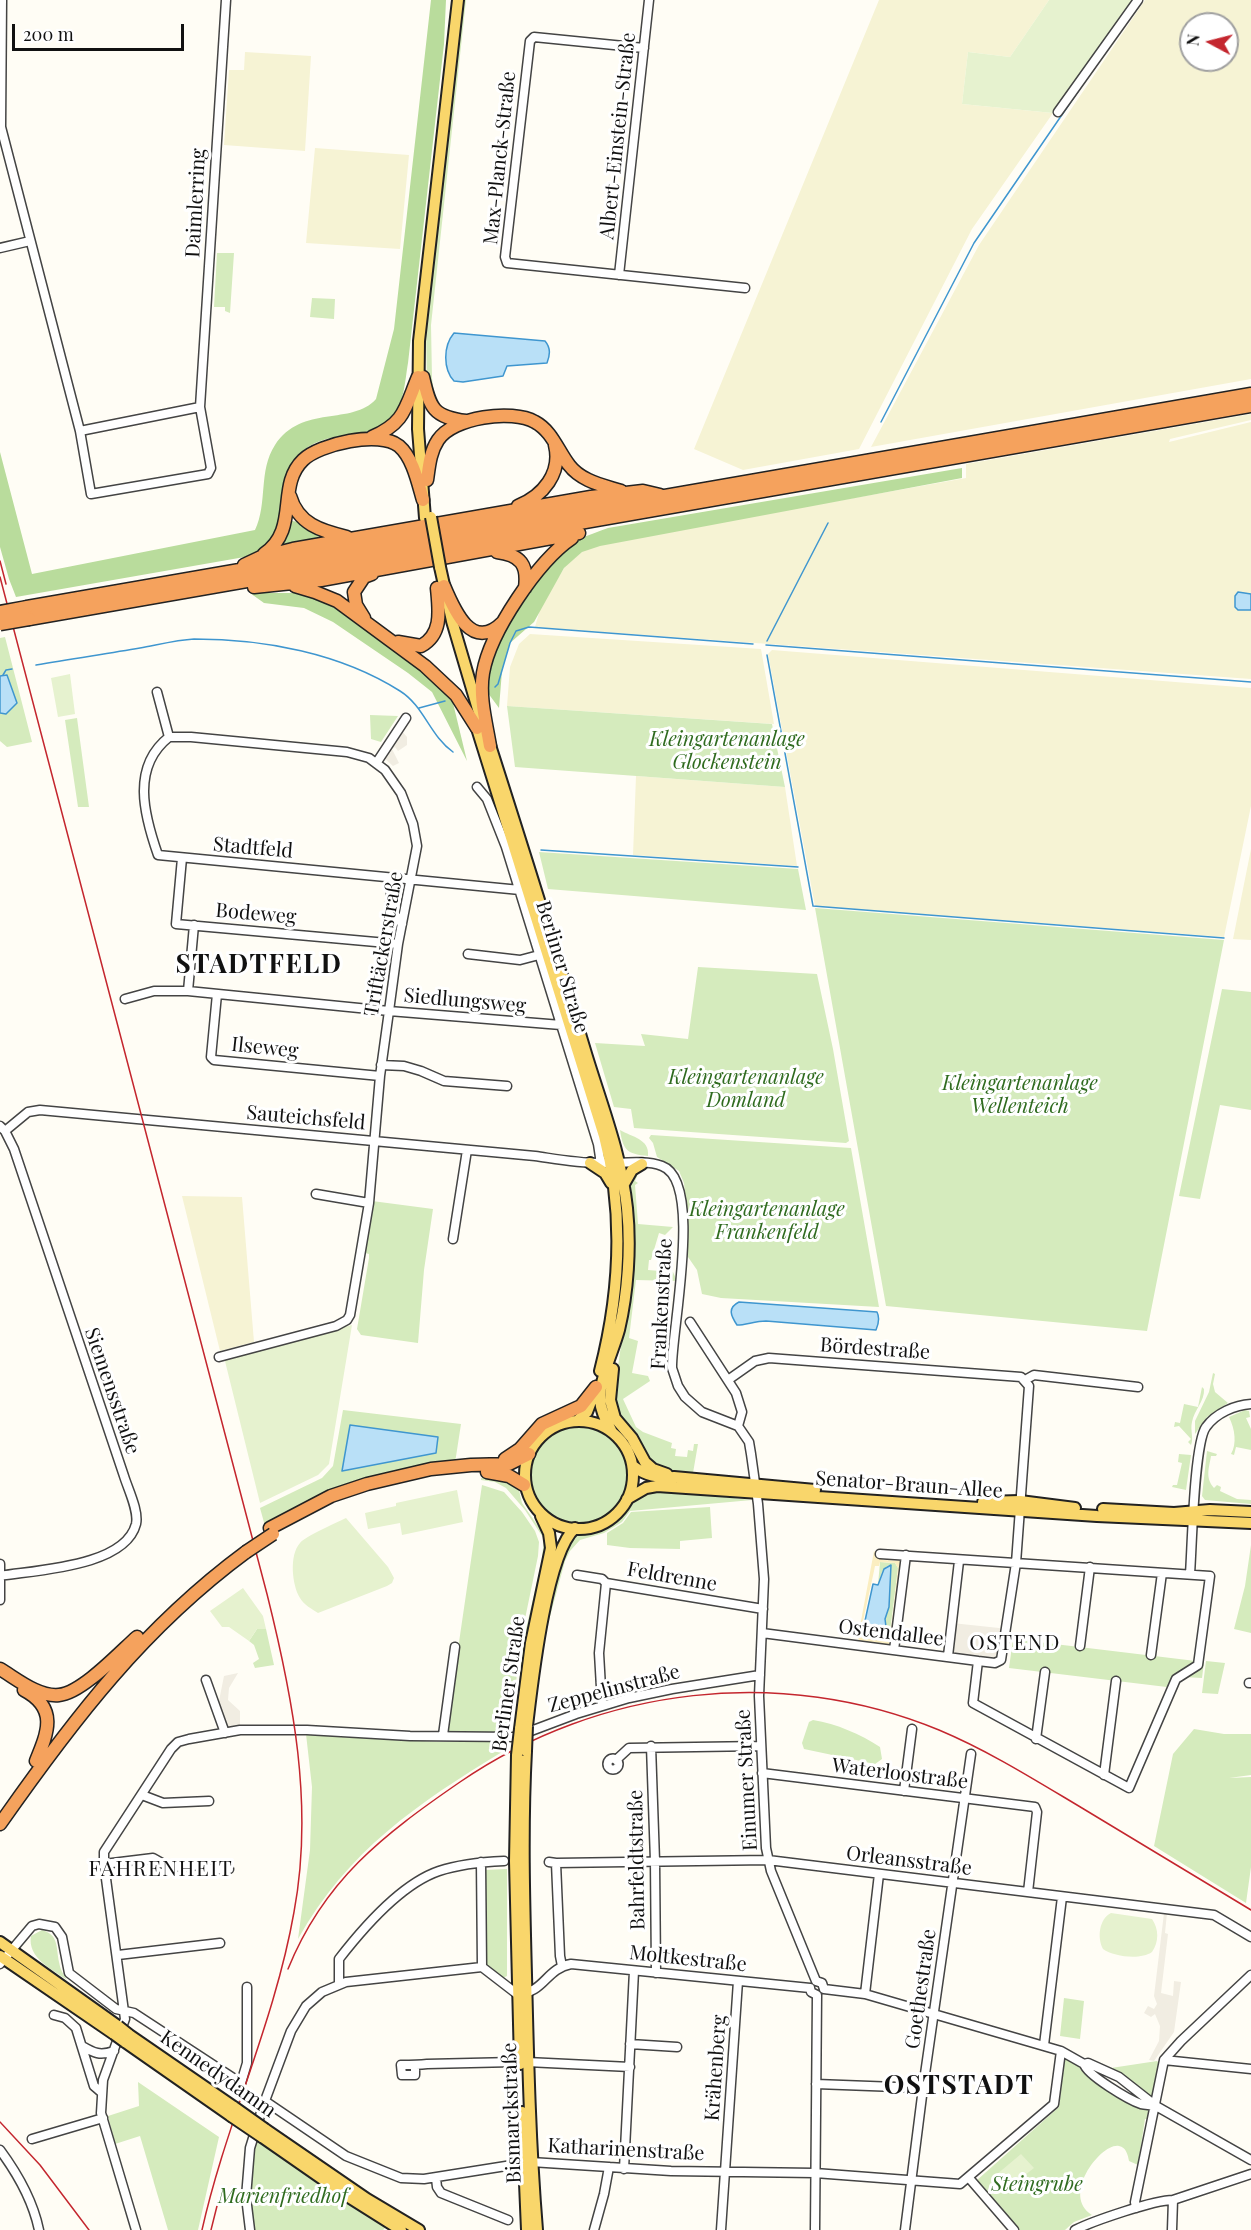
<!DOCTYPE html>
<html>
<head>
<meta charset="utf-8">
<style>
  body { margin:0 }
  #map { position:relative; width:1251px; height:2230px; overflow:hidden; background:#fffdf5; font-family:"Playfair Display",serif }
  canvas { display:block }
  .north { position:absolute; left:1179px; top:12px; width:60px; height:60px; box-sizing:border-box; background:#fff; border:2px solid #a0a0a0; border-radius:50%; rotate:277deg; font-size:16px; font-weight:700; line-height:24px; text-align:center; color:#111 }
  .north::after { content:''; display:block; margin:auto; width:21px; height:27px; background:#c4262e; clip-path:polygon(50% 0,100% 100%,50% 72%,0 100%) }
  .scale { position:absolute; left:12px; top:24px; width:172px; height:27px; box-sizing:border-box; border:3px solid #111; border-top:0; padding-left:8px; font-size:18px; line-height:21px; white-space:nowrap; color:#111; -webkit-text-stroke:4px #fff; paint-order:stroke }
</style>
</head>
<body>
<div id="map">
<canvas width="1251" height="2230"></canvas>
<div class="north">N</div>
<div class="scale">200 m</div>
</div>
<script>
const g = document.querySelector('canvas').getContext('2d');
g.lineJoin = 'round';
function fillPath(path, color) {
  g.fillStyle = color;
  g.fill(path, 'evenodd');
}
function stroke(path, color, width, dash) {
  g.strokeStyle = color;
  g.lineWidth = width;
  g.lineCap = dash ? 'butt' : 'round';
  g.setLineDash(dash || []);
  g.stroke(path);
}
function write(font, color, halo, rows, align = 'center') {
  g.font = font + ' "Playfair Display",serif';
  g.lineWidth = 6;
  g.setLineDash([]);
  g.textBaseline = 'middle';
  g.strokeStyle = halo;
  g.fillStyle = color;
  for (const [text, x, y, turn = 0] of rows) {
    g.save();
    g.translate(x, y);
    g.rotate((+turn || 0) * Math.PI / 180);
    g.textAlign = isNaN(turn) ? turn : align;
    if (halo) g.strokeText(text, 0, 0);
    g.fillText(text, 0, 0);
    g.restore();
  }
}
fillPath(new Path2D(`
  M879,0H1049L1010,57L968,52L962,104L1053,113L972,229L859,449L743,470L694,449Z
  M1145,0H1251V379L871,447L979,245ZM1191,24H1227V60H1191Z
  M245,52L311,56L305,151L224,145L229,70H244Z
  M315,148L409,155L400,249L306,243Z
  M1251,414V420L1170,439L1169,442L1251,422V679L535,627L541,606L566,565L584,550L601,543L966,478V464Z
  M530,634L761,649L774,724L507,706L510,667L519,644Z
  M772,650L1251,688V806L1224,937L815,906L768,654Z
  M636,776L785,787L797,866L633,855Z
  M1251,849V940L1233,939Z
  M182,1196L242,1197L254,1342L220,1351Z`), '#f6f3d4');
fillPath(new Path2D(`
  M461,0H466L431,325L432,378L435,401L427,385L426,326L428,289Z
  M217,253H234L230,313L225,311V307H214Z
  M312,298L335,299L334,319L310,317Z
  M5,637L32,742L7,747L0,741V713L6,714L7,675L0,676V638Z
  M507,706L772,724L785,787L515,767Z
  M370,715L398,716L381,742L371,739Z
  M77,718L89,807H78L65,720Z
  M539,852L798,869L806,910L548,889Z
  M815,908L1224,940L1147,1331L886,1306Z
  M698,967L817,974L833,1049L849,1141L846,1143L634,1128L631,1109L614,1107L595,1043L645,1046L641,1034L688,1039Z
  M1222,989L1251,992V1110L1220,1105L1200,1199L1179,1196Z
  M620,1130C632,1137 650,1139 648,1156C628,1154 623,1151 620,1130Z
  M651,1135L851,1148L879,1307L721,1298L702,1294L697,1270L688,1257L687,1213L684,1183L679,1171L657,1157L653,1143L649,1138Z
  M640,1169H649L640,1170L635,1181L638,1183L635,1185L638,1224L673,1227L665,1235L659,1233L651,1260H649L648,1270L673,1272L677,1281L636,1280L629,1338L638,1341L632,1373L648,1376L650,1381L623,1399L636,1427L643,1432L672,1443L671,1448L676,1449L675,1456L687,1457L688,1450L693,1451L694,1444H698L693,1473L668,1472L650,1463L619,1418L614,1394L627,1304L633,1205L630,1181Z
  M372,1201L433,1209L424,1270L418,1343L361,1335L357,1329L369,1258V1254L365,1253Z
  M1213,1373L1215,1374L1213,1384L1215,1392L1228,1403L1207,1417L1195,1434V1421L1209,1392Z
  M1202,1387L1204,1389C1205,1401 1194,1410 1192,1422C1190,1430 1194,1439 1191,1445L1188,1442L1191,1439L1179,1426L1174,1427L1175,1422L1180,1423L1184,1404L1198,1407Z
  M343,1410L461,1424L455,1463L363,1480L265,1526L260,1508L322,1478L333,1466Z
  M1245,1410L1249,1411L1250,1417L1246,1418L1251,1429V1450L1236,1447L1234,1455L1231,1454C1237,1444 1235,1429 1229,1417Z
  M529 1476a50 50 0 1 1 100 0a50 50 0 1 1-100 0Z
  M1207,1451L1217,1454L1216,1456H1211C1209,1468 1205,1478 1214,1488L1217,1485L1221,1487L1220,1491L1237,1499L1251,1500V1504L1205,1500L1202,1496Z
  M1179,1454L1191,1455L1186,1490L1172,1487L1173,1485H1177L1182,1463L1178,1462Z
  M497,1477L518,1486L522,1503L547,1539L545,1567L541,1566L544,1539L525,1510L506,1488L495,1482L481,1480V1478Z
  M482,1485L504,1492L522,1512L535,1531L539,1542L538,1556L520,1643L511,1733L510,1730L509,1733L446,1731Z
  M658,1490L752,1500L630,1511L622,1522L604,1533L580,1540L570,1551L565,1561L542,1646L558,1563L573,1536C582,1533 592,1532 601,1529C625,1518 629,1494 658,1490Z
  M710,1507L712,1538L680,1541V1549L630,1548L607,1545V1533L623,1523L631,1512Z
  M1251,1545V1633L1234,1629L1245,1586Z
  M880,1562L895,1563L898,1568L889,1639L886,1641L866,1638L860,1634L863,1630L880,1636L887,1634L885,1619L889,1607L891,1565L887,1566L882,1572L878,1585Z
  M539,1573L544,1575L515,1731L523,1642Z
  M262,1628L266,1629L274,1665L255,1668L253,1663L259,1659L254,1645L249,1641L257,1629Z
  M1013,1639L1204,1662L1202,1678L1183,1677L1175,1688L1009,1668Z
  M1206,1661L1225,1663L1218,1694L1202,1693Z
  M813,1720C837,1724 860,1734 880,1747L882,1759L875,1764L804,1749L802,1743L809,1722Z
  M1194,1729L1224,1734H1251V1775L1229,1778L1251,1777V1867L1246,1903L1154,1846L1173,1754Z
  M306,1734L439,1742H507L502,1752C418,1803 347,1851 298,1939L310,1850L312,1787Z
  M507,1869V1976L503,1978L485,1967V1870Z
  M42,1930C59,1935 56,1947 59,1962C60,1969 63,1974 67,1980C53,1970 27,1958 31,1936Z
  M1064,1998L1084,2001L1080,2039L1060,2036Z
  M1065,2057L1078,2065L1081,2070L1097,2082L1155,2105L1138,2086L1111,2068L1157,2061L1159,2063L1156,2106L1148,2119H1145L1138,2165L1129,2161C1128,2155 1126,2147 1119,2146C1102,2142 1060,2195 1092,2215L1074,2222L1065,2230H1019L976,2181L1059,2107Z
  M138,2082L219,2137L198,2230H168L140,2136L115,2144L108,2116L139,2106Z
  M257,2141L386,2227L383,2230H255C249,2200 248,2171 257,2141Z`), '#d5ebbd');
fillPath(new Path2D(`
  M431,0H446L444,44L408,363C405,380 404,408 390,420C365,443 326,426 297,456C275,479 290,517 271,543C268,548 261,551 256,555L16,597L9,579L0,547V452L32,574L255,530C268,503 258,471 275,445C302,404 352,426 376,399L394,329Z
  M962,468V478L600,546L582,552L564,568L534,622L510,643L502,671L499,708L485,689C490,645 539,562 578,540C587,535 598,532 608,528Z
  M292,521L299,522L323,540L273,550L288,531Z
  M250,593H299L332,606L435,681L453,703L467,761L432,692L408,673L333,622L304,608L264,603Z`), '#b9dc9c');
fillPath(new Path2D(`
  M874,1551L883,1560L901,1561L890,1646L859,1641L858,1637ZM880,1562L895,1563L898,1568L890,1637L886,1641L866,1638L860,1635L874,1571L875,1566H879Z`), '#fbeec1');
fillPath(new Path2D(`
  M1049,0H1136L1053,113L962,104L968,52L1010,57Z
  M70,674L75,714L58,717L51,678Z
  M352,1325L329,1464L318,1475L260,1503L224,1357Z
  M457,1490L463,1522L402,1535L400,1523L368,1529L365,1513L396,1506V1503Z
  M346,1518L388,1567L394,1578L392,1583L387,1586L318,1613C312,1609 304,1605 300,1598C292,1585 289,1555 300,1543C306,1536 336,1523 346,1518Z
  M243,1588L263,1616L266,1629H257L249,1641L229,1627H222L210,1611Z
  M1111,1913L1152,1919C1159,1929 1159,1942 1152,1952C1141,1960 1114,1957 1103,1949C1097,1938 1099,1919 1111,1913Z
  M1021,2154L1034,2168L1011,2186L1002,2187L998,2183L996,2175Z`), '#e6f2cf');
fillPath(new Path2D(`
  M401,730L407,737V745L398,751L395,747L392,749L399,763L393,766L383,757Z
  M952,1623L999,1628L1007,1631L1001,1660L948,1656Z
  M238,1673L229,1688L228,1700L240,1711V1730L227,1732L217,1711L224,1676Z
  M1164,1913H1167L1165,1933L1168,1934L1161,1993L1173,1996L1174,1981L1181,1982L1174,2032L1154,2061L1149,2060L1159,2041L1160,2026L1155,2014L1151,2017L1144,2013L1148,2006L1154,2009L1157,2004L1154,1996Z`), '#f1ede2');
const water = new Path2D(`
  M454,333L545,341C551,348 550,355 547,363L507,366L503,376L463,382L454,381C443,369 443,346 454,333Z
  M1238,592L1251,594V610H1238L1235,607V596Z
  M7,675L17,703L6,714L0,713V676Z
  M739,1302L877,1312C880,1318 879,1323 876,1330L766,1321C755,1321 746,1325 737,1325C731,1316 727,1308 739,1302Z
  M350,1425L438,1437L436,1453L342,1471Z
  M891,1565L889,1607L885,1619L887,1634L882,1637L863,1630L873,1584L878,1585L884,1569Z`);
fillPath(water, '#b9e0f7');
stroke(water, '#3f96cf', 1.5);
stroke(new Path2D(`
  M881,422L974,243L1081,87
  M767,641L828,523
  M766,645L1251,682
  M767,655L813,906L1224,938
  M36,665C70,659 105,654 140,648C157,645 176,640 194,639C264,639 340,653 400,691C424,706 430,736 453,752
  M3,675L6,670L12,669
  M495,687L498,684L510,643L516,631L529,627L753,644
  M419,708L445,701
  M541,850L798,867`), '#3f96cf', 1.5);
const minor = new Path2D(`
  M2,0L1,127L80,431L200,407
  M644,48L534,37L530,41L505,257L507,263L745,288
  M1058,112L1138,0
  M0,248L30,241
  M619,275L649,0
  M80,431L91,494L208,474L211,468L200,407L226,0
  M157,692L169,737
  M169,737H191L347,752L369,758L385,770L401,793L413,824L417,846L398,944L389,1011L380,1076L369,1203L350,1315L347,1320L336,1326L219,1357
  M169,737C131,767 144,815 158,855L520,890
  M377,762L406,718
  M477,787L487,799L506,847L598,1144L601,1164
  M182,858L176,924L398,944
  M392,878L390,908L402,924
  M468,954L520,960L539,955
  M188,991L194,925
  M217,994L211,1057L214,1060L380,1076
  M125,999L154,991H188L389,1011L561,1025
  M381,1065L404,1066L421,1071L444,1081L507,1086
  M0,1126L5,1131L14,1149L124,1476C128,1489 139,1511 136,1524C125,1567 35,1570 0,1576
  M5,1131L28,1112L40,1110L535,1156C556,1159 577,1163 599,1163C619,1164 643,1159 662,1166C704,1181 671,1332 672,1368L678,1386L685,1397L702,1412L738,1426L749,1442L751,1454L758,1504L764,1579L759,1696L766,1848L771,1871L816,1981L822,1983L824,1989
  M316,1194L369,1203
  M453,1239L467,1150
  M690,1322L736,1393L742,1412L738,1426
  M728,1380L755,1361L769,1358L1021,1377L1029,1386L1016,1563L1001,1660L995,1663L978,1661L762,1633
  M1025,1380L1034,1375L1138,1387
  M880,1554L1210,1576L1198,1665L1176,1679L1129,1788L973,1703L978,1661
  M0,1564V1600
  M1190,1574C1192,1548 1194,1443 1206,1427C1216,1413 1235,1405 1251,1404
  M577,1575L602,1579L606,1583L763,1609
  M1080,1646L1090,1567
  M894,1650L906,1555
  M1151,1655L1162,1573
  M948,1656L959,1561
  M206,1680L225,1733
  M1249,1683H1251
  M602,1705L599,1653L606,1583
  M443,1735L455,1647
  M1036,1739L1045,1672
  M651,1746L655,1861L656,1973
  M607.5 1764a5.5 5.5 0 1 1 11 0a5.5 5.5 0 1 1-11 0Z
  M616,1760L629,1748L761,1746
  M762,1773L1035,1807L1037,1812L1028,1892
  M1104,1775L1116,1681
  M904,1791L912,1729
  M142,1795L163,1803L209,1801
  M481,1862L482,1967
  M549,1862L556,1863L768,1860L1214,1915L1251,1937
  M556,1863L560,1956L562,1966
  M104,1864L153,1858L169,1867L205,1865V1870L229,1869
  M118,1955L220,1943
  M0,1964L32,1926L39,1924L55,1927L62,1937L69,1973L116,2009L134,2013L241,2083L247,2063V1987
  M482,1967L517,1994C545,1993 545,1969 571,1964L810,1988
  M339,1984V1959C363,1928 401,1884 439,1871C460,1864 482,1862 504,1861
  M810,1988L811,1992L817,1995L815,2230
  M824,1989L865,1994L1061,2051L1084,2064L1088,2063L1119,2077L1156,2106L1251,2160
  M865,1994L879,1874
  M54,2015L65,2018L76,2028L94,2086L101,2092
  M630,2044L677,2047
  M1044,2045L1062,1897
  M82,2046C94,2053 100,2056 114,2051
  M1164,2060L1251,2069
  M527,2062L630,2067
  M1084,2064C1087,2075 1129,2100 1141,2104C1146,2105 1151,2105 1155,2106
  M415,2065V2075H402L401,2065C410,2065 418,2065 427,2064L514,2062H520
  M816,2084L923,2088
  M265,2101L346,2156L401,2178L424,2179L531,2162L671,2171L815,2173L960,2184L1054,2104L1061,2051
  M32,2139L103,2118
  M0,2150C17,2173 33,2201 39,2230
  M624,2169L634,1971
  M436,2178L437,2187L441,2193L508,2220
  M969,2178L1014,2230
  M1136,2208L1135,2202L1164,2060L1181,2041L1251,1975
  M136,2230L101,2113L103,2080L125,2019L104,1864V1852L171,1749L178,1742L189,1739L240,1730H307L410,1736L515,1737L576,1714L629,1698L672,1689L760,1675
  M250,2230L246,2197L250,2148L263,2106L291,2031L306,2006L322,1992L346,1982L482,1967
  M594,2230L604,2194L609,2167
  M721,2230L738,1981
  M905,2230L923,2088L971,1754
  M1075,2230C1093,2221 1154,2200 1173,2200L1251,2174
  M1172,2230L1173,2200`);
const major = new Path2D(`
  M425,518L418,429L419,341L458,0
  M440,567L452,621L480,716
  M475,722L604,1136C625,1215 620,1293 600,1371
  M488,739C521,842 553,944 584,1047C600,1101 621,1152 627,1208C631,1247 628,1292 619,1330C613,1352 600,1377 600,1400C601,1412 606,1420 611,1430
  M590,1163L605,1173L611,1183
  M624,1184L632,1170L642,1164
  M613,1369L610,1400L615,1418L632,1438L645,1462L653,1469L667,1474
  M525 1475a54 54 0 1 1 108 0a54 54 0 1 1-108 0Z
  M577,1421L587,1412L595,1391
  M633,1466C646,1476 658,1478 674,1477L815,1490
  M627,1499L646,1488L657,1486L1097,1516L1251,1523
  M983,1502L1020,1501L1075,1508
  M1103,1509L1174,1513L1210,1510L1251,1512
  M527,1726C532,1684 546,1554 575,1528
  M520,1729L531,1643L551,1548L549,1533L541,1516
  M526,1751C522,1826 524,1900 526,1975C528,2060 530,2145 537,2230
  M517,1755L515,1861L520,2064
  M0,1942L118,2026
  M0,1956L114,2034
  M128,2034L234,2107
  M125,2042L231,2116
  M522,2112L527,2230
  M265,2129L367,2199L419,2230
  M262,2137L344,2194L401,2230`);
const highway = new Path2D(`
  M423,377C430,408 433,417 466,421
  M372,437C405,423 405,408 418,377
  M427,480C429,466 430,452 438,440C453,417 512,409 535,422C552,431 558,451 569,465C581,481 602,485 621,491
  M290,496C298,524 321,531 347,537
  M518,506C543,496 562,473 555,445
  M497,552C521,555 528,565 525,588
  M264,554C300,529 276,486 303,460C319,444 380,430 399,446C413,458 418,483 423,500
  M244,565L261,557L293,549L591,497L643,491L660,495
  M295,586L315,592L337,601L425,666L456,695L477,728
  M444,586C454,610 472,653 503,622
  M254,587L321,580L579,533
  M27,607L1251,394
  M364,618L356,605L354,592L364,577L372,574
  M29,619L1251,406
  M398,642L421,646C443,634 439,610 437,588
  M490,746C486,722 479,697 483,673C490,632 538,561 572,538
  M505,1459L520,1449L542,1424L581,1406L596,1387
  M487,1472L509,1476L524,1485
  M270,1528L331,1496L367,1484L431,1469L471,1465L509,1464L529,1454
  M0,1669C17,1679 38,1697 59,1695C82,1693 120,1652 137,1637
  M24,1690C58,1708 48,1732 36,1761
  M0,1824C73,1720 143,1628 246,1552`);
stroke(minor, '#444', 11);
stroke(major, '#222', 14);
stroke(highway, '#222', 15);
stroke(minor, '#fff', 8);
stroke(major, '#f9d66b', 10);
stroke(highway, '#f5a25d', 12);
stroke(new Path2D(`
  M0,561L6,584
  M0,577L267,1594C293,1698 314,1806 294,1912C275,2021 226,2123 202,2230
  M288,1969C324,1880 383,1835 460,1782C600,1686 782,1665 939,1730C989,1751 1035,1780 1082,1808C1138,1842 1195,1876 1251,1910
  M0,2122L40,2165L89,2230
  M211,2230L222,2186`), '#c4262e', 1.5);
const majorBridge = new Path2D(`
  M431,517L440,567
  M526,1751L527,1726
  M517,1755L520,1729
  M118,2026L128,2034
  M114,2034L125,2042
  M234,2107L265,2129
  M231,2116L262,2137`);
const highwayBridge = new Path2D(`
  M0,612L27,607
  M0,624L29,619
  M246,1552L273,1534`);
stroke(majorBridge, '#222', 14, []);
stroke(highwayBridge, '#222', 15, []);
stroke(majorBridge, '#f9d66b', 10);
stroke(highwayBridge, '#f5a25d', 12);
write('20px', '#111', '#fff', [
  ["Albert-Einstein-Straße",618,136,-84],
  ["Max-Planck-Straße",500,158,-84],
  ["Daimlerring",196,203,-87],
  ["Stadtfeld",253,848,5],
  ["Bodeweg",256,914,5],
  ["Triftäckerstraße",384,944,-80],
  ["Berliner Straße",562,967,73],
  ["Siedlungsweg",465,1001,5],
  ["Ilseweg",265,1048,6],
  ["Sauteichsfeld",306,1118,5],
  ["Frankenstraße",662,1304,-87],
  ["Bördestraße",875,1349,4],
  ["Siemensstraße",112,1391,71],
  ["Senator-Braun-Allee",909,1485,4],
  ["Feldrenne",672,1577,10],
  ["Ostendallee",891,1633,7],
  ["Berliner Straße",509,1684,-82],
  ["Zeppelinstraße",614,1689,-15],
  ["Waterloostraße",900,1774,7],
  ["Einumer Straße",747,1780,-93],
  ["Bahrfeldtstraße",637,1860,-91],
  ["Orleansstraße",909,1861,7],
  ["Moltkestraße",688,1959,6],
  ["Goethestraße",921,1989,-82],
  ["Krähenberg",716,2068,-86],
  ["Kennedydamm",218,2074,35],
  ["Bismarckstraße",512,2113,-92],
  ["Katharinenstraße",626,2150,3]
]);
write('italic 20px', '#2f6b1f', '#fff', [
  ["Kleingartenanlage",727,740],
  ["Glockenstein",727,763],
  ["Kleingartenanlage",746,1078],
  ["Domland",746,1101],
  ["Kleingartenanlage",1020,1084],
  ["Wellenteich",1020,1107],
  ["Kleingartenanlage",767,1210],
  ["Frankenfeld",767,1233],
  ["Steingrube",1037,2185],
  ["Marienfriedhof",283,2197]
]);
g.letterSpacing = '1.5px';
write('21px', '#111', '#fff', [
  ["OSTEND",1015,1643],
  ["FAHRENHEIT",161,1869]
]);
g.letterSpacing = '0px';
g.letterSpacing = '1.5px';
write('bold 26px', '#111', '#fff', [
  ["STADTFELD",259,965],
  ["OSTSTADT",959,2086]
]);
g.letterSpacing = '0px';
</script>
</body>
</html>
